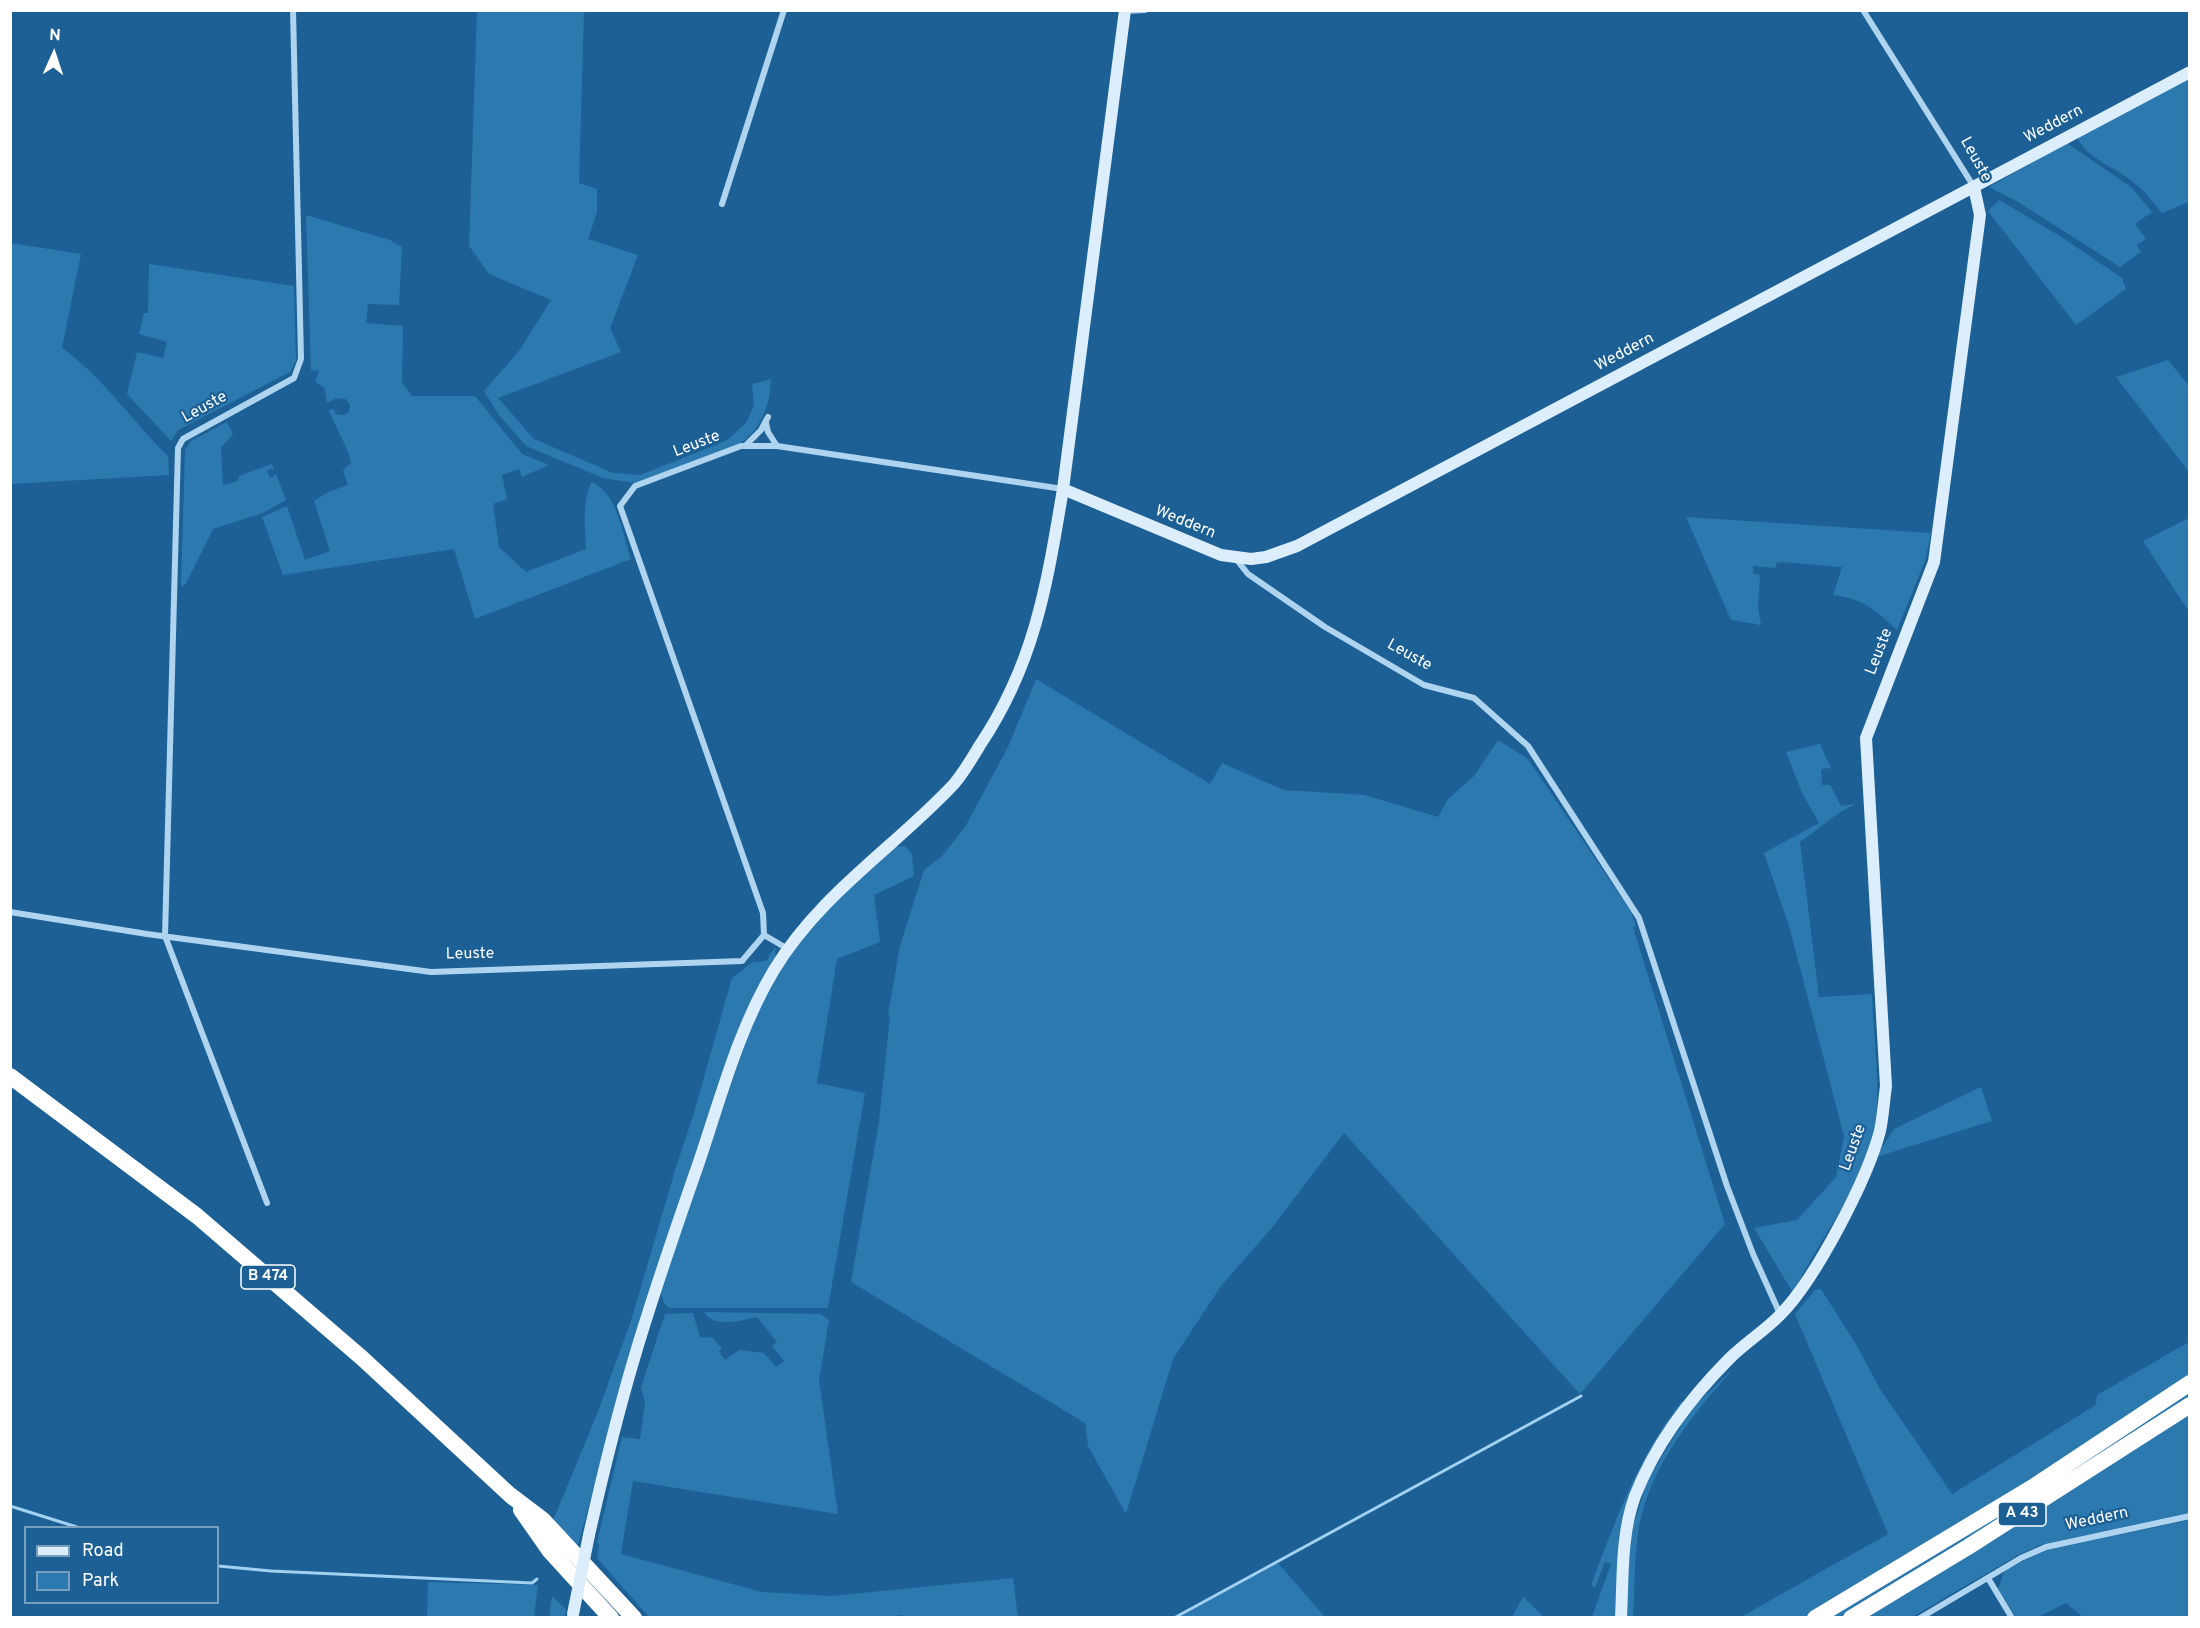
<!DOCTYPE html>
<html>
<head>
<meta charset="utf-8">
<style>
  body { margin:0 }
  #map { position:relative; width:2200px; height:1628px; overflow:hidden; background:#1c6095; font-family:Overpass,sans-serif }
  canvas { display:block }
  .frame { position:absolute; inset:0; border:12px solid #fff; pointer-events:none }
  .legend { position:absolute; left:24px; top:1526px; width:195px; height:78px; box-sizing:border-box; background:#1c6095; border:2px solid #77a0bf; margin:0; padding:8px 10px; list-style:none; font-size:18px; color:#fff }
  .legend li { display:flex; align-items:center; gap:12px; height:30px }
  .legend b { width:30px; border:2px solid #77a0bf }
  .north { position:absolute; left:24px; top:24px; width:60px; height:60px; -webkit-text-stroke:4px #1c6095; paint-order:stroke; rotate:3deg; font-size:16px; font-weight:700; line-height:24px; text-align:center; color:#fff }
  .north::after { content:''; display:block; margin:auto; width:21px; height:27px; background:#fff; clip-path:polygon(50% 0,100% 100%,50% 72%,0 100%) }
</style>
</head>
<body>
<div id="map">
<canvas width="2200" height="1628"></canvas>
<div class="frame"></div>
<ul class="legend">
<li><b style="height:8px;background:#dcedfb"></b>Road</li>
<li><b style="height:16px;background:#2c79b0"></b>Park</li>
</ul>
<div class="north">N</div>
</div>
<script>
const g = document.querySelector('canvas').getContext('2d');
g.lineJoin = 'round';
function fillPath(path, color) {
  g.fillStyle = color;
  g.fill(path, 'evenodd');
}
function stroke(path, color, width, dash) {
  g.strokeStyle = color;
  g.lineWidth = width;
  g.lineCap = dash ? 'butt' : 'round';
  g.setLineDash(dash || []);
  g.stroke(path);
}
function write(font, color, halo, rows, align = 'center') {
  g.font = font + ' Overpass,sans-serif';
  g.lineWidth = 4.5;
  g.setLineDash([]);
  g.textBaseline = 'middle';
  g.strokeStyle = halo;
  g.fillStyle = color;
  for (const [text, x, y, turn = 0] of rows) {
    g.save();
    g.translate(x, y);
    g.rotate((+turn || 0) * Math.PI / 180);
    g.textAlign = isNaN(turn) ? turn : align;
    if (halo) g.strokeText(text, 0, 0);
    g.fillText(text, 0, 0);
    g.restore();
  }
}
fillPath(new Path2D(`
  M477,11H584L579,183L597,189V212L588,239L638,255L610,328L621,352L498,398L534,439L613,473L640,475L726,441L746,423L754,406L752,384L771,379C770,404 762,428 741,443L635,483L603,478L526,446L499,415L484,391L519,351L551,300L489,274L469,246Z
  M2189,79V202L2162,213C2153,202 2144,190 2133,182C2115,167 2088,159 2077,138Z
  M2067,143L2131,187L2152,212L2135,224L2146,239L2137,245L2141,252L2120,267L2018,202L1989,187Z
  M1999,200L2060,236L2122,278L2126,289L2076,325L1988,211Z
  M306,215L390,240L402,247L399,305L368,304L366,323L403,326L402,382L412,396H475L522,454L549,465L522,477L519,469L502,475L507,499L493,504L499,547L526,572L586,549C585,525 582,504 591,482C617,491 623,536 631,559L475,619L454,549L283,575L262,517L287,506L305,560L330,551L314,501L328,492L348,485L343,470L351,463C350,451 334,425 329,410L333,409L336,414L344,415L349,412L350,405L346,399L336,398L327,403L325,389L315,381L319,371L311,370Z
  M11,243L81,254L62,348C103,377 131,420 168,456L169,475L11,484Z
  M149,264L294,286L296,361L290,372L178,430L171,441L127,394L137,352L163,358L167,342L139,334L144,313H148Z
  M2168,360L2189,386V472L2116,377Z
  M227,422L233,434L221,448L223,485L238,481L239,476L272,464L274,469L267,470L270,478L276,474L286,500L263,513L213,529L185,585L181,586L185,450L191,441Z
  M1686,517L1931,533L1925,561L1897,630C1874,609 1864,599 1833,595L1842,567L1782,562L1776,563V568L1753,566V573L1760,575L1758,607L1761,625L1731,620Z
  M2189,518V612L2143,541Z
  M1036,679L1210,784L1222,763L1284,790L1365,795L1438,817L1448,799L1474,776L1498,740L1528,759L1631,912L1636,927H1633L1725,1224L1580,1394L1344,1133L1271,1229L1221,1286L1173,1359L1126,1514L1088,1446L1085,1423L851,1282L879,1122L890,1016L888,1015L900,946L924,870L942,856L965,827L1008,747Z
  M1820,744L1831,768L1821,769L1822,785H1830L1841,806L1856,804C1834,813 1820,829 1800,842L1819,997L1872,994C1873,1030 1882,1099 1874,1132C1860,1191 1819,1239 1793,1293L1754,1228L1797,1220L1836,1177L1844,1136L1789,926L1764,853L1819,823L1802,793L1786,752Z
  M905,846L912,854L914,876L874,895L880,942L837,959L817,1083L865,1093L828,1308H669L664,1303L660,1290L743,1050L762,1002L784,964L818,919L894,847Z
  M775,947L776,959L641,1313L577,1549L552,1523L597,1414L631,1321L676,1167L693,1116L732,978L753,962L766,961Z
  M1981,1087L1992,1121L1876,1157L1894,1129Z
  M1821,1289L1857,1346L1880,1389L1952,1494L2096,1405L2097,1395L2189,1342V1513L2040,1545L2018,1555L1912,1617L1739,1618L1888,1534L1795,1314L1815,1290Z
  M704,1312L821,1314L829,1320L819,1380L838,1514L633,1481L621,1554L762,1592L831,1596L1013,1578L1018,1617L902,1618V1615L877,1618L649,1617L597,1558L599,1545L597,1542L622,1437L640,1439L645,1403L641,1387L665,1314L693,1313L700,1337L713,1338L722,1349L719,1352L725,1360L739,1350L764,1353L776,1367L784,1361L772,1346L777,1342L757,1317C742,1320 714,1329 704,1312Z
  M1735,1367C1695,1412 1651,1464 1639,1526C1634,1556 1635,1587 1633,1617L1625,1618L1631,1534L1647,1481L1692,1408Z
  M1682,1401L1685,1404L1640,1474L1616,1617H1592L1611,1564L1605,1562L1595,1588L1591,1585C1616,1520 1638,1456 1682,1401Z
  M2189,1520V1617H2083L2066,1603L2038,1617H2016L1998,1589L2005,1570L2047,1550Z
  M1278,1563L1325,1617H1178Z
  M428,1582L538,1585L534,1617H427Z
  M552,1596L566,1609L565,1617H549Z
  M1523,1597L1544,1617H1512Z`), '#2c79b0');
stroke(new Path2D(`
  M10,1506L80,1528
  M218,1566L271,1571L532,1583L537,1579
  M1174,1618L1581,1396`), '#a2d1f1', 3);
stroke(new Path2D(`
  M1863,10L1974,187
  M1125,11L1145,10
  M722,204L784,10
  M766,423L768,432L777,446
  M747,444L761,430L768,417
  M1236,559L1248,574L1325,627L1424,685L1474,698L1528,746L1639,918L1727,1186L1753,1254L1780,1314
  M10,912L147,934L431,972L742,961L764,935L763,913L620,506L635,486L741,446H777L1063,489
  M764,935L788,949
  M267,1203L165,936L178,448L183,439L294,378L301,359L293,10
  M1988,1578L2012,1618
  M1920,1618L2021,1558L2046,1547L2190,1516`), '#afd4ef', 6);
stroke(new Path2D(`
  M1063,489L1221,555L1251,559L1266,557L1297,546L2190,72
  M589,1535C603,1473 618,1412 636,1352C655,1288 677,1225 699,1162C721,1097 739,1028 774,970C821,893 894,848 954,784C964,772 972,758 980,745C1035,663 1047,584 1063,489L1125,10
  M1621,1618C1623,1578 1621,1534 1635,1496C1655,1445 1691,1397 1730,1358C1746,1342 1766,1330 1781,1314C1816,1278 1867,1180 1880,1131C1883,1117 1884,1101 1886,1086L1866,738L1934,562L1980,215L1974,187`), '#dcedfb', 12);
stroke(new Path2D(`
  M10,1076L197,1216L362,1358L510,1495L543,1520L634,1618
  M521,1510L549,1550L611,1618
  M1815,1618L2036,1485L2190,1383
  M1851,1618L1968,1547L2190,1405`), '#fff', 16);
stroke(new Path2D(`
  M573,1614L589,1535`), '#dcedfb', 12);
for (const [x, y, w] of [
  [268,1277,54],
  [2022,1514,48]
]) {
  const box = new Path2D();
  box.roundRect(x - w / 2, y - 12, w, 24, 4.5);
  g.fillStyle = '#1c6095';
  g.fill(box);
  stroke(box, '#fff', 1.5);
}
write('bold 15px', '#fff', null, [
  ["B 474",268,1277],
  ["A 43",2022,1514]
]);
write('16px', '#fff', '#1c6095', [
  ["Weddern",2054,125,-28],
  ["Leuste",1975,160,61],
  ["Weddern",1625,353,-28],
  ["Leuste",205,408,-29],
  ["Leuste",697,445,-21],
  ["Weddern",1185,523,22],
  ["Leuste",1880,652,-69],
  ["Leuste",1409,656,29],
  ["Leuste",470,955,-1],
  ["Leuste",1854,1148,-70],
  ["Weddern",2097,1520,-12]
]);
</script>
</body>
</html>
